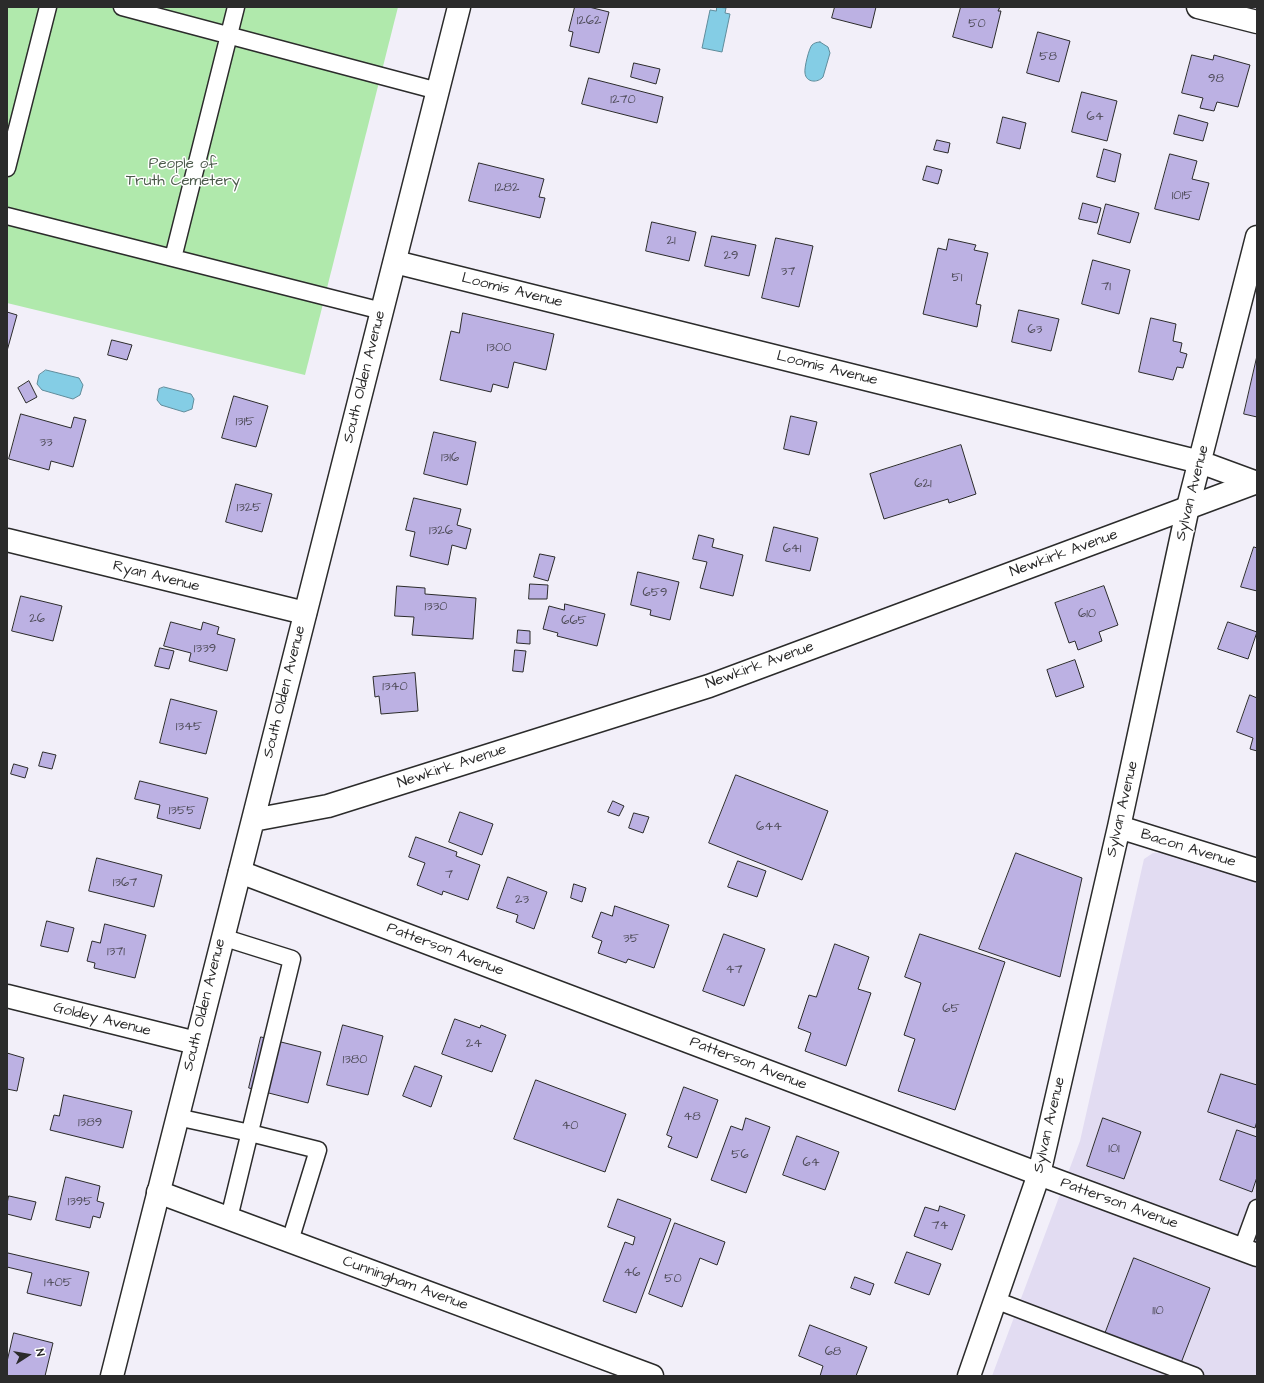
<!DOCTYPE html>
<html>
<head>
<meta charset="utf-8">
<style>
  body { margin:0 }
  #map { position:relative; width:1264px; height:1383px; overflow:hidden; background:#f2eff9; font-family:"Architects Daughter",sans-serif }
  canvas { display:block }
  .frame { position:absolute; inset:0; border:8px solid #2b2b2b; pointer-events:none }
  .north { position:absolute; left:8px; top:1335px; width:40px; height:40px; -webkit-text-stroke:3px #fff; paint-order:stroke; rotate:78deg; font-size:11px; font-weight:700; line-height:16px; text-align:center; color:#2b2b2b }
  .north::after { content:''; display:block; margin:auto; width:14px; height:18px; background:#2b2b2b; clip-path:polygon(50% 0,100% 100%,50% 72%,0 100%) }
</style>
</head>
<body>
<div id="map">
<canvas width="1264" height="1383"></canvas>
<div class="frame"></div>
<div class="north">N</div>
</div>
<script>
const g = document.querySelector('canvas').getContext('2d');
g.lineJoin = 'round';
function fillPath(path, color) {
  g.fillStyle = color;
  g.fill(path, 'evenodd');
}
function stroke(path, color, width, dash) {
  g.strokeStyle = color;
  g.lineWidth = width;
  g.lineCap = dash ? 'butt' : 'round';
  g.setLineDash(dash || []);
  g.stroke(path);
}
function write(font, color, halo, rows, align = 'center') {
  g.font = font + ' "Architects Daughter",sans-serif';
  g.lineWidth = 3;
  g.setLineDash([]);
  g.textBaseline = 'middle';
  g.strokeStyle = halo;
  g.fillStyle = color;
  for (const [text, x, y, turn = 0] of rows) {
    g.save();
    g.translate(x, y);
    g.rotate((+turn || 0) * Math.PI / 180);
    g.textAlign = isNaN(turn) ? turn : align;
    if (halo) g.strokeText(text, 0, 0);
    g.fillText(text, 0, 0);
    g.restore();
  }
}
fillPath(new Path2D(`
  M1165,852L1209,863L1257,883V1376H992L1080,1141L1144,859L1153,853Z`), '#e2dcf2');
fillPath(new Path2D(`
  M7,7H398L305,375L7,303Z`), '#b0e9ac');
const water = new Path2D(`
  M717,7L726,8L725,13L730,14L722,52L702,48L710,10L716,11Z
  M820,42L828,47L830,53L823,77C818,83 806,83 805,73C804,68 809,48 812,45C814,43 817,42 820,42Z
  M46,370L79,378L83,385L80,395L73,399L42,390L37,384L39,375Z
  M164,387L191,394L194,399L192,409L184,412L161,405L157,400L159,389Z`);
fillPath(water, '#84cde5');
stroke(water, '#608c9b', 1);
const building = new Path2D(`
  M575,7H589L609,12L599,53L570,46L573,32L569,31Z
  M835,7H876L871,28L832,18Z
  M961,7H1000L998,11H1001L992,48L953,37Z
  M1038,32L1070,41L1059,82L1027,73Z
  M1192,55L1213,60L1214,55L1250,65L1238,107L1217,102L1214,111L1200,108L1203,98L1182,93Z
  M634,63L660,69L656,84L631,77Z
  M589,78L663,97L657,123L582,104Z
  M1082,92L1117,101L1107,141L1072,132Z
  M1179,115L1208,123L1203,141L1174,134Z
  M1003,117L1026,123L1020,149L997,143Z
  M937,140L950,143L948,153L934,150Z
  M1104,149L1121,154L1115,182L1097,177Z
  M1170,154L1197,161L1192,179L1209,183L1199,220L1155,209Z
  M479,163L544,179L539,197L545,198L540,218L469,201Z
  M927,166L942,170L938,184L923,180Z
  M1083,203L1101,208L1097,223L1079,219Z
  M1106,204L1139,213L1130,243L1098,234Z
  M652,222L696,232L689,261L646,251Z
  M712,236L756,245L749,276L705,266Z
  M776,238L813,246L799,307L762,298Z
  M949,239L976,245L974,250L988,253L976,304L981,305L977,327L923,314L938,248L946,250Z
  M1093,260L1130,270L1119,314L1082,304Z
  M1019,310L1059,319L1051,351L1012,342Z
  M7,312L17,315L7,351Z
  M463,313L554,334L546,370L514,362L508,388L493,384L491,392L440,380L451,331L459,333Z
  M1151,318L1176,324L1173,341L1182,343L1180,352L1187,354L1183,368L1177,367L1173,380L1139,372Z
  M112,340L132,345L127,360L108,355Z
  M1257,356V417L1244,414Z
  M29,381L37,397L26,403L18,388Z
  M234,396L268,406L256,447L222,438Z
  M21,414L71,428L74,417L86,420L73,467L51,461L49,470L9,459Z
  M791,416L817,422L809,455L784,449Z
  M434,432L476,442L467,485L424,474Z
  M961,445L976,494L949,503L948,499L884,519L870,474Z
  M236,484L272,494L262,532L226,522Z
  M414,498L461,509L457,525L471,529L466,549L452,545L448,565L410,556L415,532L406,530Z
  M774,527L818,538L810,571L766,561Z
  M699,535L714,539L712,547L743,555L733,596L700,588L707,562L693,559Z
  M1254,547L1257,548V591L1241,587Z
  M540,554L555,557L548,581L534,577Z
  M638,572L679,582L670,620L650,615L651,610L631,605Z
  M530,584L548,585L547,599H529Z
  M397,586L425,588V594L476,598L473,639L412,635L414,617L395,616Z
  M1104,586L1118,625L1099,632L1102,641L1078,650L1075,641L1069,643L1055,603Z
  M21,596L62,606L53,641L12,631Z
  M565,604L605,614L597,646L557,636L558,633L543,629L549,606L564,610Z
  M171,622L201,630L203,622L219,627L217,634L235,639L227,671L189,661L191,653L164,646Z
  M1228,622L1257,632L1248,659L1218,649Z
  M518,630L530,631V644L517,643Z
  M160,648L174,651L169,669L155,666Z
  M515,650L526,651L523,672L513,671Z
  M1075,660L1084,687L1056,697L1047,670Z
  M415,673L418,711L381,714L379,696L375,697L373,677Z
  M1250,695L1257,698V751L1250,749L1253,738L1237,732Z
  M171,699L217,711L206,754L160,743Z
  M43,752L56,755L52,769L39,766Z
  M14,764L28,768L25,778L11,774Z
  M736,775L828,811L802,880L709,843Z
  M140,781L208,798L200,829L157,818L160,805L135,799Z
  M613,801L624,806L619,816L608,812Z
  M460,812L493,824L482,855L449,842Z
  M634,813L649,817L643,833L629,828Z
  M416,837L457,852L456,856L480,865L468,900L443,891L442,895L417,885L425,863L409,857Z
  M1016,853L1082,878L1060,977L979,949Z
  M97,858L162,875L154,907L89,891Z
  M738,861L766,871L757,897L728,887Z
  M508,877L547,892L534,929L516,922L518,915L497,908Z
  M574,884L586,888L582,902L571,898Z
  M615,906L669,925L654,968L628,959L626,963L598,953L602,941L592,937L601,912L612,916Z
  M47,921L74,928L68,952L41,946Z
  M105,924L146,935L135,978L94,968L95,963L87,961L92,941L100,943Z
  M724,934L765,949L744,1006L703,991Z
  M920,934L1005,962L955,1110L898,1091L915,1039L904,1035L921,983L905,977Z
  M835,944L869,957L858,989L871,993L846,1066L805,1051L811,1033L798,1028L809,995L816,997Z
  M455,1019L480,1028L481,1025L506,1035L492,1072L442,1054Z
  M343,1025L383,1036L368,1095L327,1085Z
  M261,1037L321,1052L308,1103L249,1088Z
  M7,1053L24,1058L17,1091L7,1089Z
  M415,1066L442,1076L431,1107L403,1096Z
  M1221,1074L1257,1085V1121L1255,1128L1208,1112Z
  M536,1080L626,1114L605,1172L514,1139Z
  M684,1087L718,1100L697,1158L668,1147L672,1137L667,1135Z
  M64,1095L132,1111L123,1148L50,1130L54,1115L59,1116Z
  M746,1118L770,1127L746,1193L711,1180L731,1126L742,1130Z
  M1103,1118L1141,1132L1124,1179L1087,1166Z
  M1237,1130L1257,1137V1177L1252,1192L1220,1180Z
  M797,1136L839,1152L825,1190L783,1175Z
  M66,1177L100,1186L97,1201L104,1203L100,1218L93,1216L90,1228L56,1220Z
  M9,1196L36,1202L31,1220L7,1214V1204Z
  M618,1199L671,1219L636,1313L603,1301L625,1242L633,1245L635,1237L608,1227Z
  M940,1206L965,1215L952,1250L914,1236L925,1207L938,1211Z
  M675,1223L725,1242L717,1265L700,1258L682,1307L649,1294Z
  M907,1252L941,1264L929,1295L895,1283Z
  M8,1253L89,1272L81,1306L27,1293L32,1273L7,1267Z
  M1134,1258L1210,1288L1181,1363L1105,1334Z
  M855,1277L874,1284L870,1295L851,1288Z
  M810,1325L867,1347L856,1376H820L823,1366L799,1356Z
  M14,1333L53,1343L45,1376H7V1362Z`);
fillPath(building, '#bcb1e3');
stroke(building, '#2b2b2b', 1);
const lane = new Path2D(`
  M122,7L438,91
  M7,168L48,7
  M7,216L382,311
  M173,258L236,7
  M222,937L292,959L229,1218
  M177,1117L250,1133L318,1150L290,1241
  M1242,1249L1257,1208
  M995,1300L1195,1376`);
const street = new Path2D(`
  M1198,7L1257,22
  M395,262L1200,462L1257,483
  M7,540L305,613
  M1119,827L1257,870
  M240,872L1039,1174L1257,1255
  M7,996L196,1043
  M158,1192L652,1376
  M969,1376L1039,1174L1119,827L1188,507L1257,237`);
const secondary = new Path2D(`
  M253,820L328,806L709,686L1257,482
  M112,1376L459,7`);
stroke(lane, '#2b2b2b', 19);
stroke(street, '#2b2b2b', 25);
stroke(secondary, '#2b2b2b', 25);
stroke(lane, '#fff', 16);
stroke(street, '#fff', 22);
stroke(secondary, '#fff', 22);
write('13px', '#4f4c59', null, [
  ["1262",589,21],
  ["50",977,24],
  ["58",1048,57],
  ["98",1216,79],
  ["1270",623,100],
  ["64",1095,117],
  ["1282",507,188],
  ["1015",1182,196],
  ["21",671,241],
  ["29",731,256],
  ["37",788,272],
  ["51",957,278],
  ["71",1106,287],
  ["63",1035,330],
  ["1300",499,348],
  ["1315",245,422],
  ["33",46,443],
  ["1316",450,458],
  ["621",923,484],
  ["1325",249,508],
  ["1326",441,531],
  ["641",792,549],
  ["659",655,593],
  ["1330",436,607],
  ["610",1087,614],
  ["26",37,619],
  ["665",574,621],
  ["1339",205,649],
  ["1340",395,687],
  ["1345",189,727],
  ["1355",182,811],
  ["644",769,827],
  ["7",449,875],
  ["1367",125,883],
  ["23",522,900],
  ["35",631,939],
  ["1371",116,952],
  ["47",734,970],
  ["65",951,1009],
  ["24",474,1044],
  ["1380",355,1060],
  ["48",692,1117],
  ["1389",90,1123],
  ["40",570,1126],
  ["101",1114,1149],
  ["56",740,1155],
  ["64",811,1163],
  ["1395",80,1202],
  ["74",940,1226],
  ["46",632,1273],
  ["50",673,1279],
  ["1405",58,1283],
  ["110",1158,1311],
  ["68",833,1352]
]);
write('15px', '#4c5a4b', '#fff', [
  ["People of",183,165],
  ["Truth Cemetery",183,182]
]);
write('15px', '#2b2b2b', '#fff', [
  ["Loomis Avenue",512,291,14],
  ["Loomis Avenue",827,369,14],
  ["South Olden Avenue",365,377,-76],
  ["Sylvan Avenue",1193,493,-76],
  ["Newkirk Avenue",1064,554,-20],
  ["Ryan Avenue",156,577,14],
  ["Newkirk Avenue",760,666,-20],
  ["South Olden Avenue",285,692,-76],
  ["Newkirk Avenue",452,767,-18],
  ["Sylvan Avenue",1123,809,-77],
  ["Bacon Avenue",1188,849,17],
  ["Patterson Avenue",445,950,21],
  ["South Olden Avenue",205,1005,-76],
  ["Goldey Avenue",102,1020,14],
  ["Patterson Avenue",748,1064,21],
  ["Sylvan Avenue",1050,1125,-77],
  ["Patterson Avenue",1119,1204,20],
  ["Cunningham Avenue",405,1284,20]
]);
</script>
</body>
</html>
